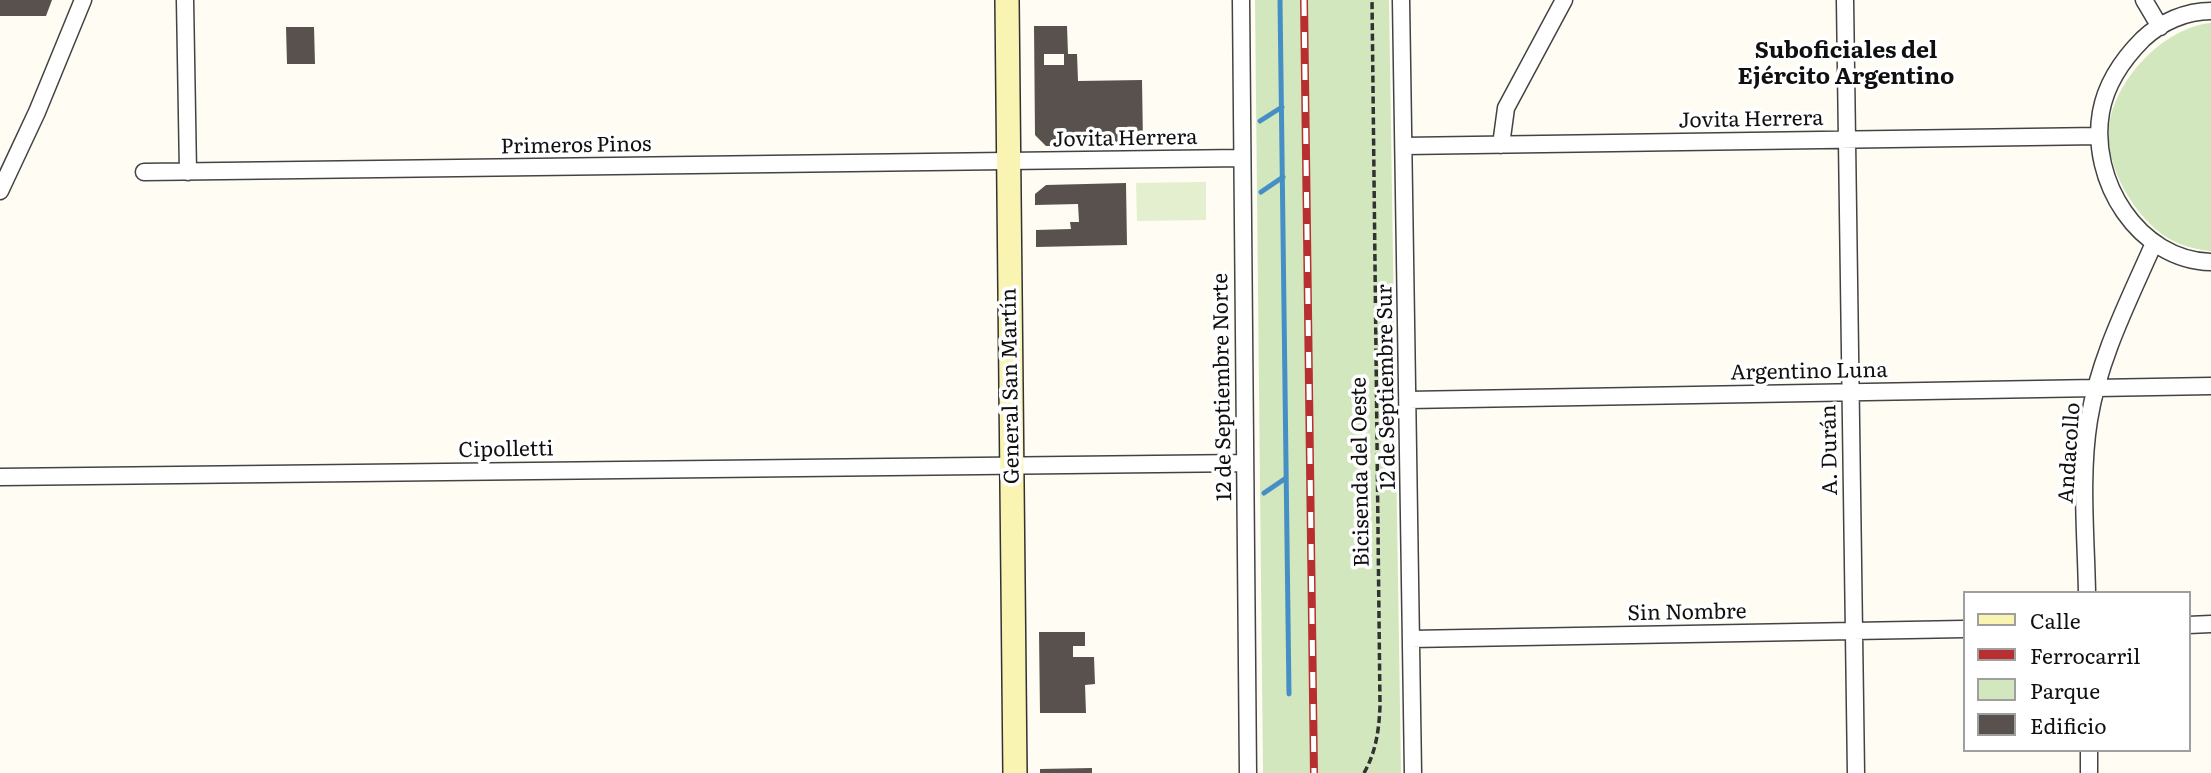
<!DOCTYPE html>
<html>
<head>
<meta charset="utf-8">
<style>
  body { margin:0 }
  #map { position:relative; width:2211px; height:773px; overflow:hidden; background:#fefcf3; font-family:Literata,serif }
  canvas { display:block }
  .legend { position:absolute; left:1963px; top:591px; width:228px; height:161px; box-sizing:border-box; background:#fff; border:2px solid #9f9f9f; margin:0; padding:9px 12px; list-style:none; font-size:21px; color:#101010 }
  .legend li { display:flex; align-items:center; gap:14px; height:35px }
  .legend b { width:35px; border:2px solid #9f9f9f }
</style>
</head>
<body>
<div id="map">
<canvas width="2211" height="773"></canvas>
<ul class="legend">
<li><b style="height:9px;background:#faf4b2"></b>Calle</li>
<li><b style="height:9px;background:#b82f32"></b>Ferrocarril</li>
<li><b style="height:19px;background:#d2e7be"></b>Parque</li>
<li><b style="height:19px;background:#58514d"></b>Edificio</li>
</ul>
</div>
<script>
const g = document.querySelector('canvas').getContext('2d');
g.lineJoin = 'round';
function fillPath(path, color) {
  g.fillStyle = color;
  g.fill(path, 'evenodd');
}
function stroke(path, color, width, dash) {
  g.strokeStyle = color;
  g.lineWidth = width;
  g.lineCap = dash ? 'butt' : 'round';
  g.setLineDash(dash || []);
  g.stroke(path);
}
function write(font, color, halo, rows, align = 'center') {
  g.font = font + ' Literata,serif';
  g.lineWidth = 7;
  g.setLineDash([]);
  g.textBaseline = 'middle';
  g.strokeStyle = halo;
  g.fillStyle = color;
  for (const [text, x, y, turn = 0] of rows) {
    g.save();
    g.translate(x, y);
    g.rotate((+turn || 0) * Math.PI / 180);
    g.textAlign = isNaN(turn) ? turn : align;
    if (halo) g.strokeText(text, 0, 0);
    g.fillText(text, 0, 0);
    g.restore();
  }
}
fillPath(new Path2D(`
  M1255,0H1389L1401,773H1263Z
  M2211,23V251H2209C2195,249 2181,246 2168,238C2135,218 2105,167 2109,128C2113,81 2164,27 2211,23Z`), '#d2e7be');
fillPath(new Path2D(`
  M1206,182V220L1137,221L1136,183Z`), '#e3efcf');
stroke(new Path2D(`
  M1280,0L1289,694
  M1260,121L1282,107
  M1261,192L1283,177
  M1264,493L1286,478`), '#468fc5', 5);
fillPath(new Path2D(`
  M0,0H52L46,16H0Z
  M1034,26H1067L1068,54H1077L1078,81L1142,80L1143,144L1046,146L1035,135ZM1044,54H1064V65H1044Z
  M286,27H314L315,64H287Z
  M1126,183L1127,245L1036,247V230L1071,229L1070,222H1079L1078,204L1035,205V194L1046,185Z
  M1039,632H1085V646H1073V657H1094L1095,684L1085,685L1086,713H1040Z
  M1092,768V773H1040V769Z`), '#58514d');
const street = new Path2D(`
  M185,0L188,172
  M1241,0L1248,773
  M1401,0L1413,773
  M1845,0L1856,773
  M2144,0L2160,27
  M2211,11C2186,11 2161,22 2143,39C2123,59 2106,84 2101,112C2089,180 2138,260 2211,262
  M1501,145L1506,108L1564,0
  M1404,146L2099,136
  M144,172L1242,158
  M0,191L37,112L83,0
  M1408,400L2211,386
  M0,477L1245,463
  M2087,593C2086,536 2080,476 2089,420C2099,358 2129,300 2154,243
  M2188,625L2211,624
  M1411,639L1964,629
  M2089,750V773`);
const secondary = new Path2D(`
  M1007,0L1015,773`);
stroke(street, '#434343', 19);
stroke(secondary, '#323232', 26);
stroke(new Path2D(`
  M1364,773C1376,752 1379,730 1380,706L1372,0`), '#323232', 3.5, [7, 3.5]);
stroke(street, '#fff', 16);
stroke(secondary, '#faf4b2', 23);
const rail = new Path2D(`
  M1304,0L1314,773`);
stroke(rail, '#b82f32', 8);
stroke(rail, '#fff', 5, [16]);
write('21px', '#101010', '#fff', [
  ["Jovita Herrera",1751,120,-1],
  ["Jovita Herrera",1125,139,-1],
  ["Primeros Pinos",576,146,-1],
  ["Argentino Luna",1809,372,-1],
  ["General San Martín",1011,386,-91],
  ["12 de Septiembre Norte",1223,387,-91],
  ["12 de Septiembre Sur",1387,387,-91],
  ["Cipolletti",506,450,-1],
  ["A. Durán",1830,450,-91],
  ["Andacollo",2070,453,-86],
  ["Bicisenda del Oeste",1361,472,-91],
  ["Sin Nombre",1687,613,-1]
]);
write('bold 23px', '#101010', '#fff', [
  ["Suboficiales del",1846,51],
  ["Ejército Argentino",1846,77]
]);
</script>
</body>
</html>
